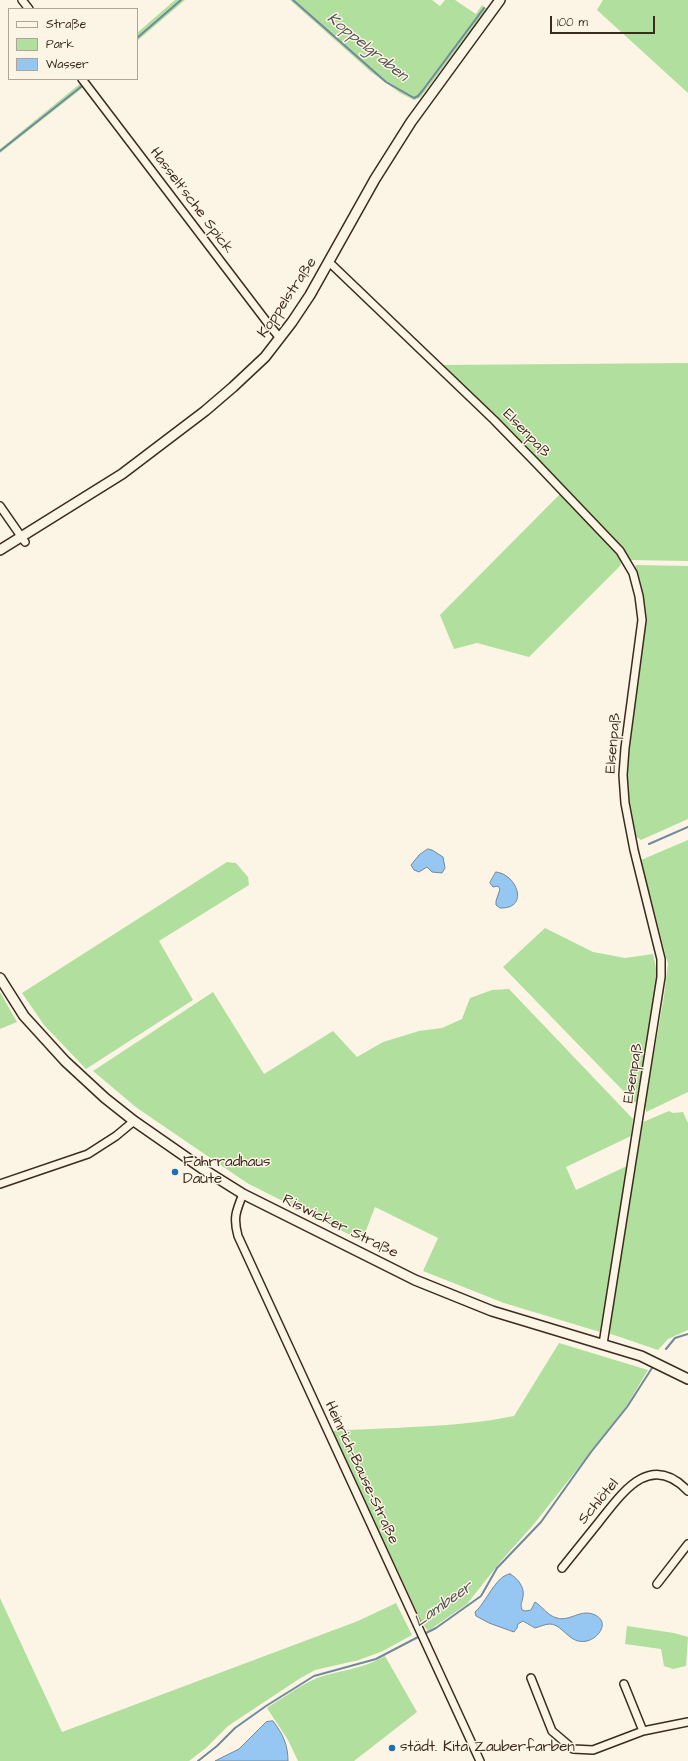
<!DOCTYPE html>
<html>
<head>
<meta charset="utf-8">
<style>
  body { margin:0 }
  #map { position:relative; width:688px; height:1761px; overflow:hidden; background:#fcf5e5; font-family:"Architects Daughter",sans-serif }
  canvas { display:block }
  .legend { position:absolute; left:8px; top:8px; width:130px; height:72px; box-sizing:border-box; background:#fcf5e5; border:1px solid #afa495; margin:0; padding:5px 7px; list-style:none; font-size:12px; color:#3b2a1e }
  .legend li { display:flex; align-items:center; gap:8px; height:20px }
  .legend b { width:20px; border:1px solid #afa495 }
  .scale { position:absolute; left:550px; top:16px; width:105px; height:18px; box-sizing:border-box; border:2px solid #3b2a1e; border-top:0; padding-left:5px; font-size:12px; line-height:14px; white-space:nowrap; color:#3b2a1e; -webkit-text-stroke:3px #fcf5e5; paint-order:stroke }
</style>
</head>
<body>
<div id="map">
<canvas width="688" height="1761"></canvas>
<ul class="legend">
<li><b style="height:5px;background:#fcf5e5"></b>Straße</li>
<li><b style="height:11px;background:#b1df9e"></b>Park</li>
<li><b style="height:11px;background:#96c7f2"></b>Wasser</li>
</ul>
<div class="scale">100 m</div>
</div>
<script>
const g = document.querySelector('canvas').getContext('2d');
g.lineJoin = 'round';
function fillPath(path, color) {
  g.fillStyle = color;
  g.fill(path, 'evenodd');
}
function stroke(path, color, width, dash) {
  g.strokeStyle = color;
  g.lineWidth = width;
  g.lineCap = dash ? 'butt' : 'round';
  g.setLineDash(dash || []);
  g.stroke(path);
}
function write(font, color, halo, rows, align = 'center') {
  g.font = font + ' "Architects Daughter",sans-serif';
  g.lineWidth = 3;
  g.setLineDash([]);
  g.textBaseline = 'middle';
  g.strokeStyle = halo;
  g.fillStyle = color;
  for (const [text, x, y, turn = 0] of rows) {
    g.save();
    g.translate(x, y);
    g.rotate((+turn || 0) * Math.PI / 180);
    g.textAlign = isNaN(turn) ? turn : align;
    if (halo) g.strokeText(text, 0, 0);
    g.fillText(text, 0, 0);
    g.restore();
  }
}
fillPath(new Path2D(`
  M175,0H185L137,41V33Z
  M290,0H432L440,6L445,0H455L476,14L482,5L487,9L420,98L414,100L400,93L371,72Z
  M603,0H688V93L597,10Z
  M82,82L85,86L0,153V149Z
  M688,363V561L630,560C573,489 505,428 440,365Z
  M562,492L620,555L621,564L619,567L529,657L477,643L454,649L440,615Z
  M636,565L688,566V819L641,840L635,836L628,807L626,775L645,626C645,606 643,587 634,569Z
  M688,840V1092L646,1112L645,1105L664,996L668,964L641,860Z
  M227,862L236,863L248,877L249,885L159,941L193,1000L86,1069L44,1025L22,993Z
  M545,928L593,952L625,958L653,954L657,973L655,995L637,1102H634L503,967Z
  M509,989L633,1119L631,1136L566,1167L576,1190L629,1165L600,1332L504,1303L423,1271L438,1238L375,1207L362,1241L247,1183L137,1108L93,1071L213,992L264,1074L333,1031L357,1057L383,1042L419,1031L442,1028L462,1019L470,998L492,990Z
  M0,992L17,1022L0,1029Z
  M669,1111L673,1113L683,1112L688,1123V1330L668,1339L658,1350L608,1333L643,1122Z
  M559,1343L648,1370L624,1410L534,1524L501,1561L467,1604L428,1631L422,1623L332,1431C390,1427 457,1428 514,1416Z
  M0,1598L62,1732L358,1621L396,1603L412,1635L383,1651L359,1660L315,1670L299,1679L228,1726L206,1748L189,1761H0Z
  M627,1626L674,1633L688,1637L686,1666L673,1669L664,1666L661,1649L625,1644Z
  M385,1656L417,1712L354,1761H298L288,1740L267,1708C281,1699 302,1684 317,1678C340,1670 364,1669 385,1656Z`), '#b1df9e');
const water = new Path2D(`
  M428,849L432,850L443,857L445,868L442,873L432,872L427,867L419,872L414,870L411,865L419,855Z
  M496,872C517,874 530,909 500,908L496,905V901L500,889L498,886L493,887L490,883Z
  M510,1574C518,1578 525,1588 523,1597C522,1603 520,1604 522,1610L525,1611L531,1610L535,1602C543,1607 548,1616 557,1618C570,1622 581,1608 595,1615C610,1622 599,1638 587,1641C569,1645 564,1625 550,1624C545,1624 539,1627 535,1628L523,1621L518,1624L517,1628L514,1632L489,1623L476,1616L475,1612C486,1603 496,1575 510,1574Z
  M273,1721C283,1734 288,1745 288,1761H215L239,1749L266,1722Z`);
fillPath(water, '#96c7f2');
stroke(water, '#72889d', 1);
stroke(new Path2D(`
  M293,0L386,82L414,98L418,96L423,90L484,8
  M137,38L181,0
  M0,151L82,86
  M649,844L688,827
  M666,1349L675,1338L688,1334
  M424,1634L436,1628L481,1596L497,1568L541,1522L591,1452L627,1407L652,1368
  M198,1761L217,1746L235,1728L266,1706L314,1676L376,1659L420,1636`), '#72889d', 2);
const minor = new Path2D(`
  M22,0L29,9
  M82,79L270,326L280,338
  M329,262L494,420L536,463L620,551L633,573L639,596L642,620L625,748L623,775L625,803L634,850L661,959V977L603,1344
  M0,506L25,542
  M0,1184L88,1154L116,1136L134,1121
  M243,1194C236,1211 233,1218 238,1236L480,1761
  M562,1568C574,1553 587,1537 599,1522C622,1493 650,1451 688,1491
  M657,1584L688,1544
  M531,1678L552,1731L573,1749L593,1750L643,1731L688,1722
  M624,1684L643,1731`);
const tertiary = new Path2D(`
  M0,550L122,474L205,411L233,387L265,357L292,322L310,295L375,179L411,122L500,0
  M0,978L24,1016L65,1061L105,1098L134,1121L203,1169L243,1194L415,1280L492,1311L641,1356L688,1379`);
stroke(minor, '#3b2a1e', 10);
stroke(tertiary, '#3b2a1e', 12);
stroke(minor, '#fcf5e5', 7);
stroke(tertiary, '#fcf5e5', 9);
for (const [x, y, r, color] of [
  [175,1172,4,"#1f6fb2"],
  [392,1748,4,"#1f6fb2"]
]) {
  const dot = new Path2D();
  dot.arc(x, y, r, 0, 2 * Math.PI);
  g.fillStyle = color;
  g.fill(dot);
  stroke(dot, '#fcf5e5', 1.5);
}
write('15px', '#3b2a1e', '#fcf5e5', [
  ["Hasselt'sche Spick",191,201,53],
  ["Koppelstraße",288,298,-56],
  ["Elsenpaß",526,434,46],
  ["Elsenpaß",614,743,-85],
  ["Elsenpaß",634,1073,-81],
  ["Riswicker Straße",340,1227,26],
  ["Heinrich-Bause-Straße",361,1473,65],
  ["Schlötel",599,1502,-50]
]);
write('15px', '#3b2a1e', '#fcf5e5', [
  ["Fahrradhaus",183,1163],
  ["Daute",183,1180],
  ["städt. Kita Zauberfarben",400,1748]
], 'left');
write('italic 16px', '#525153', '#fcf5e5', [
  ["Koppelgraben",367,48,39],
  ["Lambeer",444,1605,-35]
]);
</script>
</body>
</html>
